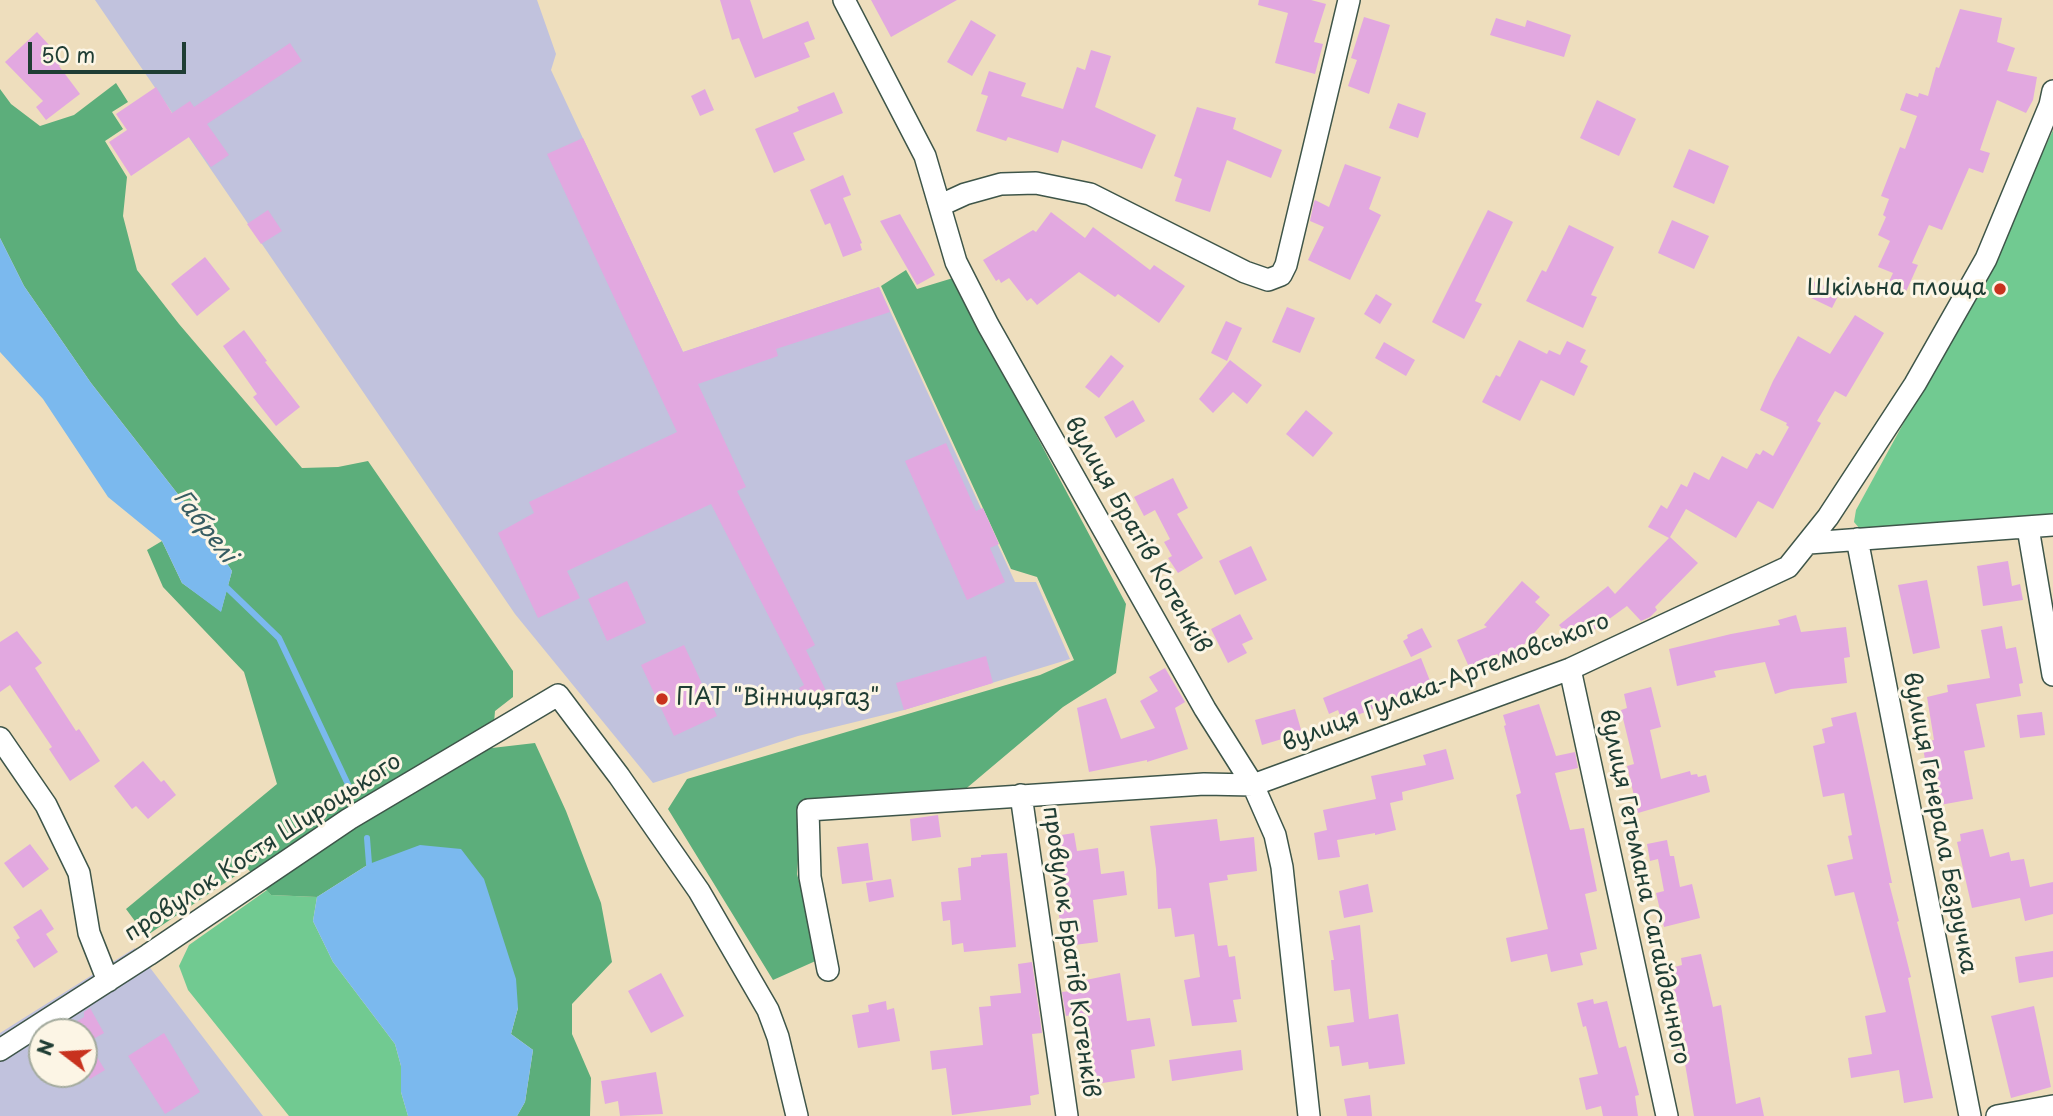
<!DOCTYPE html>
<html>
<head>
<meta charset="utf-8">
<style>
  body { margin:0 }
  #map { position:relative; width:2053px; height:1116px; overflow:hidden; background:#eedebd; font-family:"Playpen Sans",sans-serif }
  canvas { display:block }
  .north { position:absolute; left:28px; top:1018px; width:70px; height:70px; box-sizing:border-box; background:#fcf5e5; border:2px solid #a4ab9e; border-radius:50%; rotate:287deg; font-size:19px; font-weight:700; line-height:28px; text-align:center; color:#1f3d34 }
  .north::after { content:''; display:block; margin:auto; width:24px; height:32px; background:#c8321e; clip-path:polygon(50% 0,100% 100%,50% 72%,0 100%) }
  .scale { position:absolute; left:28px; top:42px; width:158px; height:32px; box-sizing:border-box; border:4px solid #1f3d34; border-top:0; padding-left:9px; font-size:21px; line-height:24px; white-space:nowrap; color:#1f3d34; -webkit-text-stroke:5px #fcf5e5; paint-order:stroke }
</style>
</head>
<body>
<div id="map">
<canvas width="2053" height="1116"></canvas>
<div class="north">N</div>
<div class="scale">50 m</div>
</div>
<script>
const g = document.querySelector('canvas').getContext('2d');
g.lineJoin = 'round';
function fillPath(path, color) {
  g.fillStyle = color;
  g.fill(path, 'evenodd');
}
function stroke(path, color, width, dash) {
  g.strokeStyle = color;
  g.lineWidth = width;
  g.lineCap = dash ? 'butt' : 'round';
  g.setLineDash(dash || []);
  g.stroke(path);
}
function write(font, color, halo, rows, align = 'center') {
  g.font = font + ' "Playpen Sans",sans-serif';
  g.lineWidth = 6;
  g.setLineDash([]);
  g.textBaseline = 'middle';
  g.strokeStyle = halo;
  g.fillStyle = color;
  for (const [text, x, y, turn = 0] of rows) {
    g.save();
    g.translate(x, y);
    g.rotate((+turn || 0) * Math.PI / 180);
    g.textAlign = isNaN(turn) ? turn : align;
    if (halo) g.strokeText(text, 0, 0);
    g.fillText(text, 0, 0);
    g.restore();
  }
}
fillPath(new Path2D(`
  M95,0H537L556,54L551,70L683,352L879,287L1015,582H1036L1070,659L904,710L798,736L653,783L515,614Z
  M135,948L263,1116H0V1033ZM42,1032H84V1074H42Z`), '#c1c2dd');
fillPath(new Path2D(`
  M2053,130V520L1860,529L1854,522L1856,510L1996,254Z
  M267,890L271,895L317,897L313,921L333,962L395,1044L401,1066V1092L408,1116H289L188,990L179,966L189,945Z`), '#71ca91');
fillPath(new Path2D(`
  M116,83L128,102L112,112L123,129L105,141L127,177L123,216L137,270L179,324L302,468L338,467L368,461L513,671V697L495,711L492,748L535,743L566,811L601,903L612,962L572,1004V1034L591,1078L590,1116H517L525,1102L533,1050L511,1034L518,1008L369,864L317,897L271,895L247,868L146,936L126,909L277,784L244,672L163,587L147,550L162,541L182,583L221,611L232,571L195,516L91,383L24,286L0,238V89L11,104L40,126L74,115Z
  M906,270L917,289L953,278L1126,604L1116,673L1063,707L962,792L802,802L797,874L820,959L773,980L668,809L687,779L1040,675L1074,660L1037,577L1011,569L881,286Z`), '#5cae7b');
fillPath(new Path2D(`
  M0,238L24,286L91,383L195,516L232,571L221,612L182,583L162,541L108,497L43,399L0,352Z
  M420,845L461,849L484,879L516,979L518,1008L511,1034L533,1050L525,1102L517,1116H408L401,1092V1066L395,1044L333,962L313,921L317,897L369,864Z`), '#7bb9ee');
stroke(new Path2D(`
  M224,585L279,638L353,795
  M367,838L369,864L372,871`), '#7bb9ee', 6);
fillPath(new Path2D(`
  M720,0H750L763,39L808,21L815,39L804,43L810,57L755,78L739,38L732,40Z
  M871,0H957L891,37Z
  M1259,0H1311L1326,4L1314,42L1323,44L1315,74L1275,63L1288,13L1258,5Z
  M1960,9L2002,18L1997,42L2015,48L2007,71L2037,77L2033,100L2026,113L1997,100L1980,150L1990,153L1983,173L1969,168L1942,230L1929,225L1912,263L1918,265L1904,296L1886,288L1893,273L1878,267L1890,241L1878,235L1886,217L1883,215L1889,199L1881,196L1900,147L1905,149L1917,116L1900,110L1906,93L1918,97L1919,93L1928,96L1936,67L1939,68Z
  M1364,17L1390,25L1369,94L1348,86L1357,60L1351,58Z
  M1496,18L1525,27L1527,20L1571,35L1564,57L1490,35Z
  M971,20L996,35L972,76L947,62Z
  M37,32L64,61L59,66L80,94L46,120L36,107L43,101L5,62Z
  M290,43L302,61L207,124L229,155L211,167L189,137L131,176L109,142L127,130L116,114L156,87L172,113L190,101L194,107Z
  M1091,50L1111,56L1095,107L1156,135L1142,169L1062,140L1058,153L1008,137L1006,141L976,131L988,96L981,94L989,71L1026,83L1021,96L1063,109L1077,67L1085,70Z
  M705,89L714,110L700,116L691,96Z
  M834,92L843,113L793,133L805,160L774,173L755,129L799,111L797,107Z
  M1597,100L1636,119L1619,156L1580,138Z
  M1398,103L1426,113L1418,138L1389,128Z
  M1197,107L1236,118L1233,129L1282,150L1271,178L1227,160L1210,212L1175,201L1182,179L1174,176Z
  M583,138L683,352L879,287L890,312L776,349L778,356L698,384L746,487L737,491L815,645L806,650L828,695L808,705L799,688L804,685L711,504L567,571L580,598L538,618L498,533L534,513L529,502L677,432L547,154Z
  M1689,149L1729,166L1714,204L1673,187Z
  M1345,164L1381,177L1369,209L1381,215L1350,280L1308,260L1324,227L1310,221L1314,202L1315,200L1329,207Z
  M843,175L851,195L843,198L862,243L860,244L862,250L843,257L830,223L825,225L810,190Z
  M268,210L282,231L261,244L247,224Z
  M1488,210L1513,222L1475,301L1482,304L1464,339L1432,322Z
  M1051,212L1085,238L1093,227L1150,270L1154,265L1185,286L1159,323L1118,294L1115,297L1079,272L1037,305L1031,298L1027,301L1009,278L1001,283L999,279L996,281L983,260L1033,230L1036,232Z
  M900,214L935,275L917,285L880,221Z
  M1672,220L1709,236L1694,269L1658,253Z
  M1569,225L1614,247L1591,295L1597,297L1583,328L1526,301L1542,270L1546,272Z
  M205,257L230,289L197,316L171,284Z
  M1815,281L1839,294L1832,308L1807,296Z
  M1376,294L1392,304L1380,324L1364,314Z
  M1287,307L1315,318L1300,353L1272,342Z
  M1855,315L1884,333L1846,397L1835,391L1817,421L1821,423L1773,509L1758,501L1736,538L1686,509L1670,537L1698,563L1655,607L1657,610L1650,617L1641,621L1627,606L1575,644L1559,625L1608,586L1615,594L1669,538L1648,527L1661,505L1667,509L1681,484L1687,487L1694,472L1709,480L1722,456L1747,469L1756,453L1760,455L1763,450L1773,456L1789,427L1786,425L1787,423L1760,410L1773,381L1798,336L1830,354Z
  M1226,321L1242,328L1227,361L1211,353Z
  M244,330L267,361L265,362L300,407L276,426L253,397L257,394L223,346Z
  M1519,340L1547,354L1549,350L1560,355L1567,341L1586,350L1580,362L1588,366L1574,396L1541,380L1520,421L1482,402L1496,375L1500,377Z
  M1384,342L1415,360L1406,376L1375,358Z
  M1111,355L1124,366L1099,398L1085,387Z
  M1230,360L1262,385L1247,404L1233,392L1213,413L1199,399Z
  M1133,400L1145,421L1116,438L1104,417Z
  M1306,410L1333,433L1313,457L1286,434Z
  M946,443L976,511L983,508L999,544L990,548L1005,582L967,600L905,461Z
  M1173,478L1188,508L1177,514L1203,558L1178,573L1168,558L1172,556L1164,542L1170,539L1155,510L1144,516L1134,497Z
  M1251,546L1267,580L1235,595L1219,561Z
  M2008,561L2012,586L2020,584L2023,600L1983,606L1977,566Z
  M1927,580L1940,648L1913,654L1898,585Z
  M627,581L646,623L607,641L588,599Z
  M1522,581L1540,597L1535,602L1550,615L1521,648L1526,653L1511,668L1497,654L1469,667L1457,640L1487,627L1484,625Z
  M1240,614L1253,639L1242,644L1247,653L1228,663L1211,629Z
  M1796,615L1801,632L1846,627L1850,657L1844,658L1847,683L1791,689L1775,694L1765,662L1714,671L1716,677L1677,686L1669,649L1731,634L1780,625L1778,620Z
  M2002,626L2006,649L2016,647L2023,683L2019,684L2021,696L1976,704L1985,747L1964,751L1973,799L1940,805L1932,758L1925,759L1922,743L1934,740L1927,697L1948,692L1947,685L1990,678L1981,630Z
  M1422,628L1432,647L1411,657L1403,641L1408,638L1407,635Z
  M17,631L42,663L35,668L76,731L79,729L100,761L70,781L49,749L52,747L10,685L0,692V642Z
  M684,645L717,716L674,736L641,665Z
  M986,656L993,683L904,710L896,683Z
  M1421,658L1432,686L1342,721L1338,710L1329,714L1323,698Z
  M1165,668L1185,702L1175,708L1188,749L1147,762V760L1089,772L1077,708L1106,698L1121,739L1155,728L1140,701L1158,691L1149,677Z
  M1651,687L1661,727L1650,730L1661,779L1690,771L1691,775L1697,774L1698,777L1706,775L1710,792L1638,813L1627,766L1634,764L1621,710L1627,708L1624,694Z
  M1539,704L1556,756L1575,752L1578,768L1555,773L1570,830L1584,828L1597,891L1585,894L1597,949L1580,953L1583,965L1551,972L1547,954L1511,962L1506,938L1548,929L1516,795L1521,793L1504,726L1506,725L1503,715Z
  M1295,709L1302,733L1262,745L1255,720Z
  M1856,712L1892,883H1889L1899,921L1897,922L1911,977L1908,978L1933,1098L1904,1103L1899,1070L1851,1078L1848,1058L1872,1054L1865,1016L1886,1012L1854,892L1835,896L1827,865L1853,859L1848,836L1852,835L1844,793L1823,797L1813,746L1825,743L1822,729L1833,726L1831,718Z
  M2042,712L2045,735L2020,738L2017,715Z
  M1446,749L1454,779L1402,792L1403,800L1390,803L1396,830L1375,835V833L1337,840L1340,857L1318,860L1314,833L1327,830L1323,810L1376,799L1371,776L1426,765L1423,755Z
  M143,761L161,782L164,780L176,795L148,819L136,806L132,809L114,786Z
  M938,815L941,837L912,841L910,819Z
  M1217,819L1220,841L1254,837L1257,871L1227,875L1228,880L1209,883L1218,946L1227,945L1229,957L1235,956L1241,999L1233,1000L1237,1022L1192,1026L1184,980L1200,977L1194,934L1175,937L1171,908L1158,909L1156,869L1150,826Z
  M1983,829L1990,857L2009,852L2011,861L2024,859L2030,887L2053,882V914L2025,921L2020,898L1972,908L1957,842L1961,841L1960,834Z
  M1074,833L1077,851L1098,848L1101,874L1124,871L1127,895L1093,900L1098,942L1074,945L1072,921L1060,923L1051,855L1058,854L1055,836Z
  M1667,840L1670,856H1674L1680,887L1692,884L1700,918L1664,927L1656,893L1664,891L1658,859L1650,861L1647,844Z
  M868,843L873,880L842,884L837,847Z
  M30,844L49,869L23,888L4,863Z
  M1007,853L1016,947L964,952L963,943L952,945L950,920L943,921L941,902L961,900L958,868L971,866V858L981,857V855Z
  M891,879L894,897L869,902L866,883Z
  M1368,884L1373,912L1344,918L1339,891Z
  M41,909L54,929L46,934L58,952L34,968L16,940L20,938L13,927Z
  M1360,925L1369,1019L1398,1014L1405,1064L1369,1069L1368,1062L1342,1066L1339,1046L1330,1047L1327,1026L1354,1022L1350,989L1334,991L1331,960H1334L1329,931Z
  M2053,951V977L2019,983L2015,957Z
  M1701,954L1713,1007L1721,1005L1736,1104L1760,1097L1764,1116H1694L1684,1058L1679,1059L1676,1042L1685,1041L1679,1006L1670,1008L1666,991L1676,989L1671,968L1682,965L1681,958Z
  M1032,962L1042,1033L1032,1034L1039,1094L1030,1096L1031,1105L952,1115L946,1068L932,1070L930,1051L983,1045L979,1007L991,1006L990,996L1021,993L1018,964Z
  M661,973L684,1016L651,1033L628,991Z
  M1120,973L1127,1021L1150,1018L1155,1046L1131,1050L1135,1078L1096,1084L1092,1052L1087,1053L1086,1043L1080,1044L1076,1014L1066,1016L1062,992L1078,990L1076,982Z
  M1593,999L1594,1004L1607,1001L1619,1048L1626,1046L1639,1095L1635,1096L1638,1116H1603L1601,1106L1586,1110L1579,1078L1598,1074L1586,1026L1583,1027L1577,1003Z
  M886,1001L887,1010L894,1008L900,1041L858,1048L852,1015L869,1012L868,1005Z
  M2034,1006L2051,1087L2011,1098L1991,1016Z
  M90,1008L104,1033L88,1042L105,1070L90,1079L84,1069V1032H59L84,1017V1012Z
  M164,1033L200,1092L165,1114L128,1056Z
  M1241,1050L1243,1070L1172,1081L1169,1060Z
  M656,1072L663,1114L620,1116L618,1101L605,1104L601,1081Z
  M1370,1095L1372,1116H1347L1344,1099Z`), '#e2a8e0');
const minor = new Path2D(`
  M844,0L925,156L956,262L988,325L1205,709L1253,785L1275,835L1282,867L1309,1116
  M941,205L965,194L1001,184L1036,183L1090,194L1245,272L1268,280L1281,275L1286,265L1349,0
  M2028,528L2053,675
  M1857,539L1970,1116
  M1809,543L2053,525
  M1570,669L1667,1116
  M0,738L46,805L79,873L89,933L108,981
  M1021,795L1067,1116
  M828,970L810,877L808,810L1204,784L1253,785L1570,669L1788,567L1828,517L1915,384L1986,259L2050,105L2053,91
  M0,1050L148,955L349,819L558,695L619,776L699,891L768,1010L778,1037L797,1116
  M1997,1116L2053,1106`);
stroke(minor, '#3e5549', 24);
stroke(minor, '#fff', 21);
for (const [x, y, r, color] of [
  [2000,289,7,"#c8321e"],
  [662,699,7,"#c8321e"]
]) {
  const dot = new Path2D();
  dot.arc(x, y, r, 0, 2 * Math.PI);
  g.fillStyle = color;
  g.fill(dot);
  stroke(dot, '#fcf5e5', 2.5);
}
write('23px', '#1f3d34', '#fcf5e5', [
  ["Шкільна площа",1986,289],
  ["ПАТ \"Вінницягаз\"",676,699,"left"]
], 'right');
write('23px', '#1f3d34', '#fcf5e5', [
  ["вулиця Братів Котенків",1137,535,60],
  ["вулиця Гулака-Артемовського",1446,683,-21],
  ["вулиця Генерала Безручка",1939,823,79],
  ["провулок Костя Широцького",263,848,-33],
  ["вулиця Гетьмана Сагайдачного",1644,887,78],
  ["провулок Братів Котенків",1070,952,82]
]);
write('italic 24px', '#365c62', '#fcf5e5', [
  ["Габрелі",204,527,52]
]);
</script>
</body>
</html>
